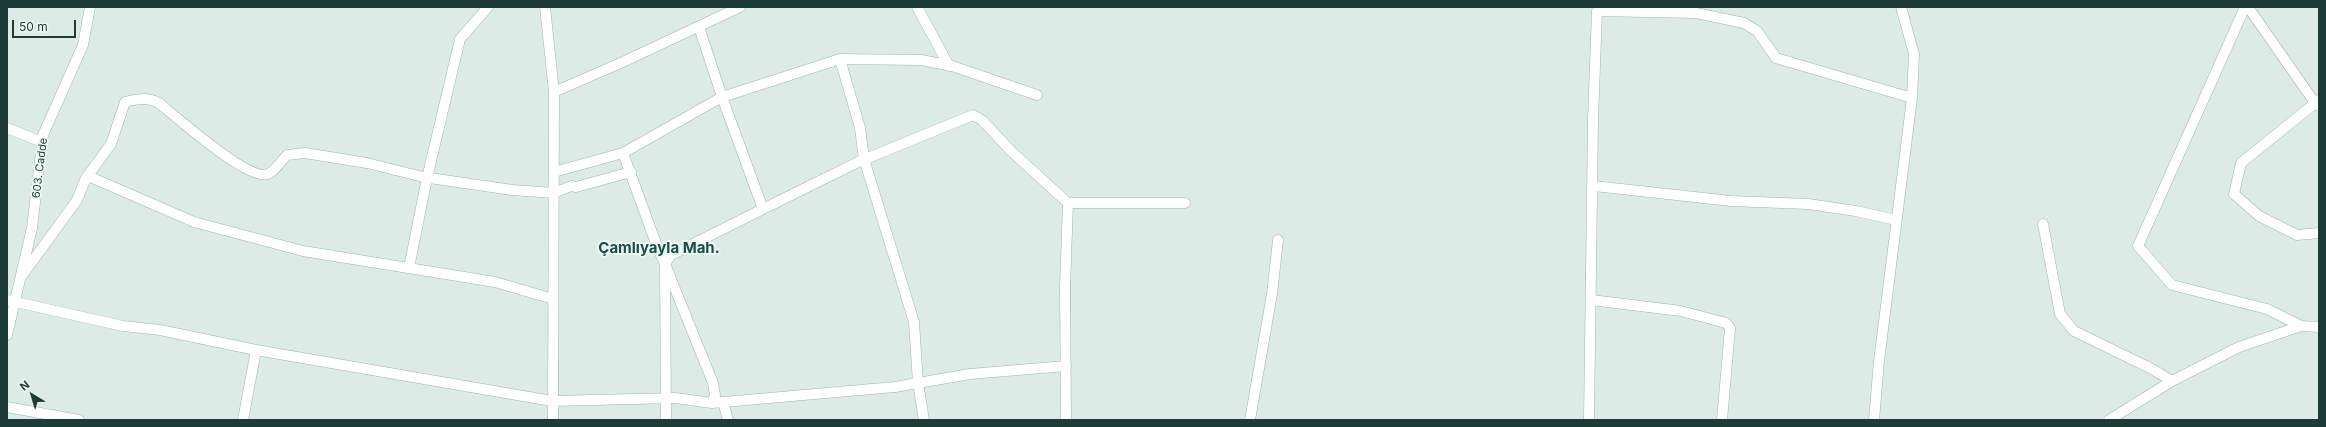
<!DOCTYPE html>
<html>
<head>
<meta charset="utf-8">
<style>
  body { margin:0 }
  #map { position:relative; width:2326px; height:427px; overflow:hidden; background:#ddebe6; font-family:Inter,sans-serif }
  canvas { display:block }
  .frame { position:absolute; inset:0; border:8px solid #1d3b37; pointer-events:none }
  .north { position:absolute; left:12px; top:375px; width:40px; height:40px; -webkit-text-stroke:3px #edf7f3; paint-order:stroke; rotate:322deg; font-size:11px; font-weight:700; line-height:16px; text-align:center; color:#1d3b37 }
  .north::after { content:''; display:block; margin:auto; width:14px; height:18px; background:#1d3b37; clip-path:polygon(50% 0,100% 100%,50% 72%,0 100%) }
  .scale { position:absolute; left:12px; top:20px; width:64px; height:18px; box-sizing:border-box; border:2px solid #1d3b37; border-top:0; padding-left:5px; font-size:12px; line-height:14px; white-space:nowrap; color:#1d3b37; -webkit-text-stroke:3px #edf7f3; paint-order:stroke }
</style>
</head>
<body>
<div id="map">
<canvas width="2326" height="427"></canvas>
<div class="frame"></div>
<div class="north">N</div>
<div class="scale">50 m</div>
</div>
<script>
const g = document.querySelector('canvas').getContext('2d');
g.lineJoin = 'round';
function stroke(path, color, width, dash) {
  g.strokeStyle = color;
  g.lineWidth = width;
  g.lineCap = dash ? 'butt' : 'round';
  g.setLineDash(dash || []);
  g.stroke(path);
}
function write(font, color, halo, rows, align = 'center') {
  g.font = font + ' Inter,sans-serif';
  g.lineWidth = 4;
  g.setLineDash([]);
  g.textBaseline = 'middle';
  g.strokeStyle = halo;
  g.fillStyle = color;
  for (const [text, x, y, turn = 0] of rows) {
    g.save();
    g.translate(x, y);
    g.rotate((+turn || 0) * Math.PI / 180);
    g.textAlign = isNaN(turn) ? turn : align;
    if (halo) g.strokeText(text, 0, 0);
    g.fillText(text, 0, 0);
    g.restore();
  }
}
const minor = new Path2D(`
  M545,7L554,92L553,420
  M917,7L949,66
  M2245,7L2138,246L2172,285L2267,309L2301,326
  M2248,7L2315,103L2319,106
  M1597,11L1696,13L1744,23L1757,31L1776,58L1912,98
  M840,59L860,128L864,159L914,322L918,383L924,420
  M554,92L625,61L740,7
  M2319,100L2241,163L2234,194L2259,216L2297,235L2319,233
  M7,128L42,142
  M623,153L722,97L699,27
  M554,172L623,153L658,249L665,264L666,420
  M88,176L194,222L303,251L495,282L553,299
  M1594,186L1731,201L1808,204L1856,211L1896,220
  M763,209L858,162L973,115L982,120L1011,151L1068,203H1185
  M2043,224L2060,314L2074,331L2152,369L2172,381
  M409,268L427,178L460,39L488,7
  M21,277L77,200L86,178L111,144L125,102C137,99 147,97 159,103C175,116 249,182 268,174C275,171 282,160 287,155L305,153L367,163L423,177L512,190L554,193L571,186L576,187L631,172
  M7,300L123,326L160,330L256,350L552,401L675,398L712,403L715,395L713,383L665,264L671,255L763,209L722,97L840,59L921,60L952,66L1037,95
  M1591,300L1681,311L1726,323L1730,328L1722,420
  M7,335L32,228L43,135L83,45L90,7
  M723,402L728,420
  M712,403L895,387L970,374L1066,366
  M7,407L79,420
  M243,420L256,350
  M1066,420L1065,287L1068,203
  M1250,420L1272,294L1278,240
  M1589,420L1593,120L1597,11L1599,7
  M1874,420L1879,361L1912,98L1914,54L1901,7
  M2109,420L2172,381L2239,347L2301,326L2319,327`);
stroke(minor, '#a0b3ae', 11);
stroke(minor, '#fff', 10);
write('11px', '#1d3b37', '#edf7f3', [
  ["603. Cadde",40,168,-83]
]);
write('bold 15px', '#174f48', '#edf7f3', [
  ["Çamlıyayla Mah.",659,248]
]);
</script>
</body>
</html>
